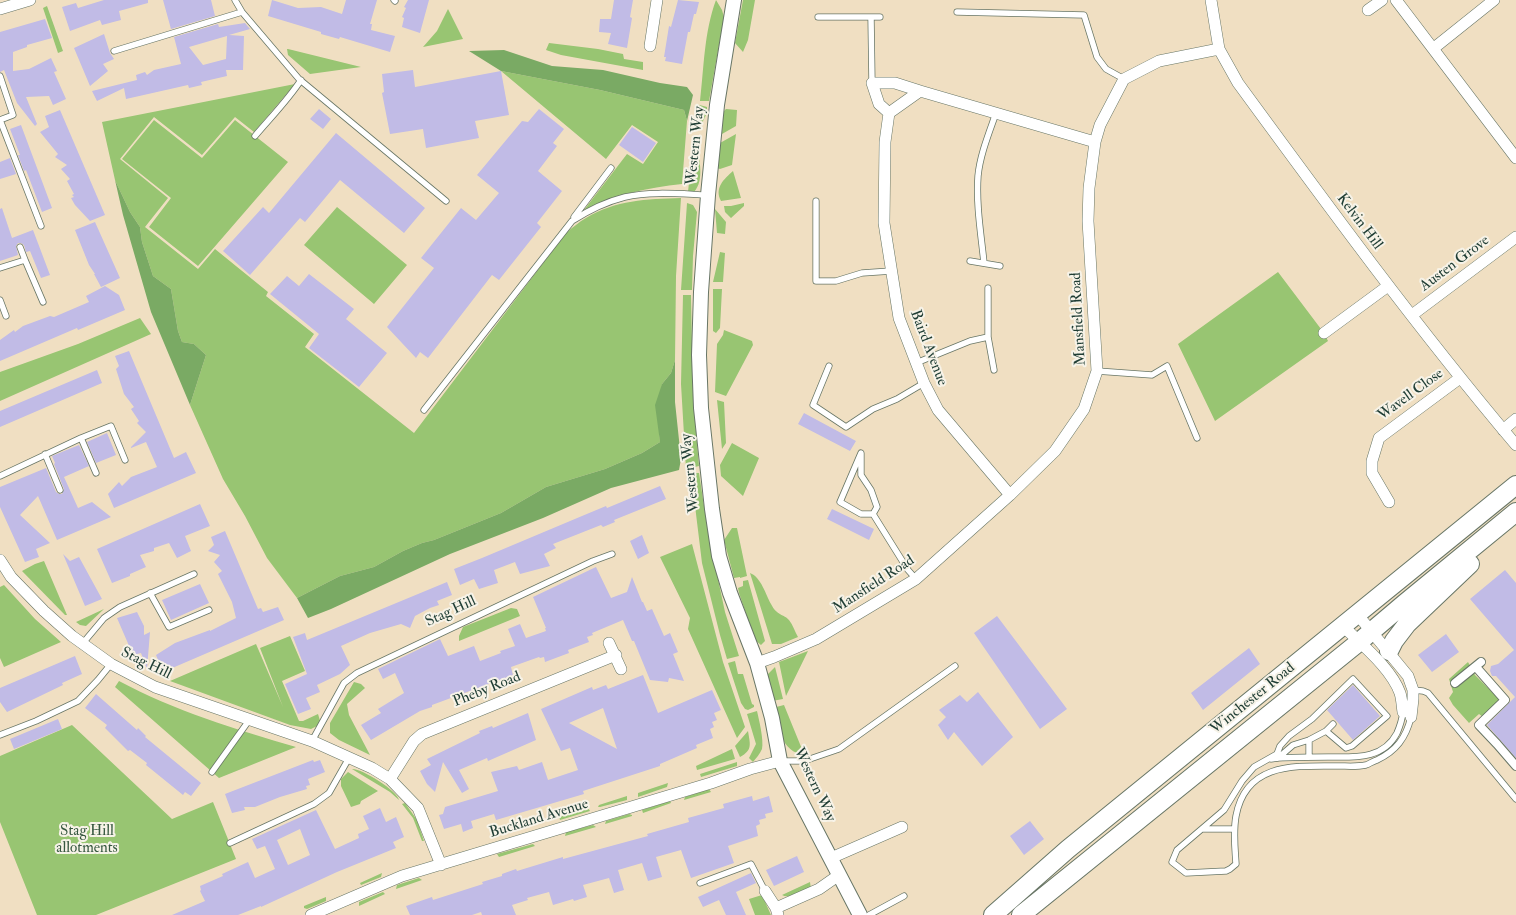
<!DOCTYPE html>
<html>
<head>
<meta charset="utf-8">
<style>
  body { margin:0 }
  canvas { display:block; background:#f0dfc2 }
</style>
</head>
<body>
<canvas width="1516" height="915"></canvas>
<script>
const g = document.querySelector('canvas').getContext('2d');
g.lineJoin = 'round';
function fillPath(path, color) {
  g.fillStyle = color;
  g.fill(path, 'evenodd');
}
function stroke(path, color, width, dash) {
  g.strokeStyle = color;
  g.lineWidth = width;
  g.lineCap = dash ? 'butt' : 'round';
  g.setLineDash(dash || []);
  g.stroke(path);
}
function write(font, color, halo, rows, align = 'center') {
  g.font = font + ' "IM FELL Double Pica",serif';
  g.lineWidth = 4;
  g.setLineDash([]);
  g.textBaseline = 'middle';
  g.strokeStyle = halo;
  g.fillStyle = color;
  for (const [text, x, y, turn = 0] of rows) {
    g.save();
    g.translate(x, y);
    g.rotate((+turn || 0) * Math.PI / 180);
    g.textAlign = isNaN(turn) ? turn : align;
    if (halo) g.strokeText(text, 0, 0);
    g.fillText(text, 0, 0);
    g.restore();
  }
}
fillPath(new Path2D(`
  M716,0L722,10L724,17L709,101H700C704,68 704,32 716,0Z
  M743,0H755L748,40L743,52L735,43Z
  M47,6L63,51L58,53L43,8Z
  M448,9L463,39L423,47L437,31Z
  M549,43L598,49L623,54L624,59L643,62V70L561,55L546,50Z
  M287,49H288L361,67L310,74L288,55Z
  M501,71L600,90L684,110L687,121L682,184C647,188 617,194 584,210L627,154L643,164L658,142L632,125L606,159Z
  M295,84L254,132L235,117L202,155L154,117L120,159L168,198L145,227L198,269L215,249L268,292L266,296L314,334L305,347L414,433L566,233C572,228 579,222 586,218C616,200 646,199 681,198L676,276L675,360L671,373L662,384L659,429L660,442L642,453L605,469L546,487L501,513L434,540L422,543L403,551L374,567L340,576L297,598L267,558L245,516L223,479L190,405L206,355L194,344L182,342L178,331L171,289L153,276L142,242L140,227L130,212L115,180L102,122Z
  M696,104L707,107V113L701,125L694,124Z
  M726,109L737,110L736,126L722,134L723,112Z
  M154,120L202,158L235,120L288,162L198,266L149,227L171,198L122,159Z
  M736,134L732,165L720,169L717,168L720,143Z
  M693,143L697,144C699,159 705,180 694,192H688Z
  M733,171L741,198L721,201C714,188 724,179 733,171Z
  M687,203L693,205L697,212L693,256L692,290H681Z
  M744,203V206L731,218L725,212L724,206H731Z
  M337,207L407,265L374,304L304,245Z
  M715,209L726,222L725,234L717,233Z
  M720,252L725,253L723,282H713Z
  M1278,272L1324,333L1328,341L1215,421L1178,344Z
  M713,289H722L720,328L716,333L713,331Z
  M683,295H691L693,397L699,466L686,469L681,384Z
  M140,318L151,334L0,401V372L78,344Z
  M724,330L752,341L753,345L726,396L715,392L717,344L723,335Z
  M717,400L724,402L726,443L722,449Z
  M732,443L759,458L743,496L721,476L720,465Z
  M691,473H699L708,532L725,612L739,656L727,659L720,635L702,563Z
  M732,528H737L747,576L740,578V577L734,578L724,540Z
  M692,544L723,662L745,727L737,738L688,629L690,618L660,557Z
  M44,561L67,615H65L22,571L35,564Z
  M750,573C761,577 766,595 771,604C777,616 784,614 789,620C793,625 795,632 798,637L781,644H772Z
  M748,580L765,641L761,645L755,640L739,593L738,588L743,586V581Z
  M4,585L35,619L61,642L4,667L0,658V587Z
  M511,608L517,609L520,616L459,641V636L463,627Z
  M104,609L86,626L80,625L76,622Z
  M290,636L305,671L282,681L299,721H303L318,714L321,724L311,729L290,725L170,681L256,644L283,707L260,648Z
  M808,651L786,696L779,662Z
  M735,661L738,674H743L752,704L754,705V707L748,710L745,709L741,703L728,663Z
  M1468,662L1475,675L1502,702L1483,717L1479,714L1469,723L1453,705L1449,698L1453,692L1449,679Z
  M775,667L783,699L772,701L767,686L768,674Z
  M119,681C173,710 237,730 296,747L219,778L115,687Z
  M354,682L361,684L365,688L347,704L349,715L370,755L339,740L330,733V723Z
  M784,705L804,754C782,754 777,724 772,708Z
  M757,711C759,720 764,740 762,749C760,754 756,758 753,762L749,758L756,744L747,714Z
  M72,725L172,819L213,802L236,859L96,915H37L0,822V756Z
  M748,731C750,744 753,750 740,757L735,746Z
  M732,749L735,759L697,770L696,766Z
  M737,762V766L701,777L700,774Z
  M352,769C361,768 398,791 399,800L390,792Z
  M348,772L378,791L361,801L360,804L351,807L341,786V779Z
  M668,783L667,787L638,797V793Z
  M709,789L711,792L684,800L685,797Z
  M627,796V800L600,807H598L599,805Z
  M670,801L671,803L643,813L642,810Z
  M405,803L417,820L424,841H422L413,818L402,804Z
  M588,808L590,811L560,820L559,817Z
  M629,814L632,815V816L605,824L606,821Z
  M593,825L596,827L565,836L566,832Z
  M533,844L535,846L499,857L497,854Z
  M382,873L381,877L361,885L360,883Z
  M419,878L422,880L396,889L397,885Z
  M810,882L811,889C799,888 791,900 782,895Z
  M383,892L385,894L359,906V902Z
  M762,895L771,915H755L749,899Z
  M326,897V901L307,909L304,908V906Z`), '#98c572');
fillPath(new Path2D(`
  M504,50L552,66L603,70L660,83L687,87L693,95L687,121L684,110L600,90L501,71L469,51Z
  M115,180L130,212L140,227L142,242L153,276L171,289L178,331L182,342L194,344L206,355L190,405L151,312L123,215Z
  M675,360V402L681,459L679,470L611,488L543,518L450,554L331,609L308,618L297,598L340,576L374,567L403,551L422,543L434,540L501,513L546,487L605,469L642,453L660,442L655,405L662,384L671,373Z`), '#7aaa64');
fillPath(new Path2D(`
  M104,0H148V3L119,11L121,20L102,25L100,20L70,31L62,7L76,3L78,8Z
  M163,0H211L215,16L171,29Z
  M272,0L298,8L321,7L342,14L346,0H377L370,24H372L371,30L395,36L390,52L340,37L339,39L321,34V32L268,16Z
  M408,0H429L420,33L402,27L404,18L402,17L406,8L404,7Z
  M614,0H633L630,17L632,18L627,48L608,44L611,33L599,32L600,19H611Z
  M678,0L699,2L696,14H694L690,32H688L682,64L665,61L666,57H664L669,26L671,27Z
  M45,19L52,38L27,45V47L13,52V71L29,69L51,58L57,71L54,72L66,99L53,105L49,96L26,97L37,124L35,126L17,103L4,70L0,72V32Z
  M245,23L250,29L229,35L244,36L243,70H226L227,76L201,82L202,85L189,88L188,85L126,99L124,88L97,101L92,91L137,80L136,75L145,72L147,75L154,70L181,64L174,37L218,24L219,27ZM227,36L226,59L203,65L189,47Z
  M104,34L110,53L114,59L103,64L108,71L90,86L74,48Z
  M413,70L415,87L501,71L509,115L475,121L479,138L426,148L423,129L390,134L382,93L384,92L382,74Z
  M319,109L331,119L323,129L310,119Z
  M539,109L564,129L553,143L557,146L538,171L562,191L537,223L541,227L499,280L492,275L428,358L420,352L416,358L387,327L434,268L421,258L461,208L476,220L499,193L477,175L522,121L528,122Z
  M60,110L105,215L90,221L75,205L71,198L74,197L72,195L74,194L67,181L70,179L61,169L67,165L55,157L58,154L40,132L49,127L45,116Z
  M21,125L52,208L42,212L26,170L24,171L18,155H20L10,129Z
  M632,127L656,143L643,162L619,145Z
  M336,133L425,208L404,233L340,180L305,222L300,218L250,275L223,251L263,207L269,213Z
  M10,158L16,174L0,179V162Z
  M2,208L12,238L33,230L50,275L41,278L30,251L26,252L24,245L21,243H18L16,246L18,255L0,261V209Z
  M95,222L120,278L101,287L94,274H95L89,265L75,230Z
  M309,274L354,309L346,319L387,353L359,387L309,348L319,334L270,294L287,276L299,286Z
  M105,286L119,295L125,310L78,330L77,328L0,361V340L14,330L15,332L23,326L50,316L54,317L89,302L86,296Z
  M129,351L174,458L186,452L196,473L114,508L108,494L119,482L122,486L131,477L157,467L146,442L131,448V447L146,432L137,423L139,421L131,409L134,407L124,394L116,369L119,366L115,356Z
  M97,370L102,383L0,427V411Z
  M804,413L856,441L850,451L798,424Z
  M107,433L116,455L96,463L87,442Z
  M79,445L89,466L64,477L78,508L92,502L111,517L57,540L38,496L20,515L50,543L36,549L39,557L25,562L0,507V487L46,468L56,492L59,494H62L64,489L54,464L55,463L52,456Z
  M660,486L666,499L614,520L615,522L603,527L601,525L553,544L556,548L544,554L550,566L520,574L515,562L494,570L498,583L479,589L474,579L460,585L454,569L482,558L582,516L606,506L607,508Z
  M200,504L210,526L185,536L191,551L177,558L169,543L154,548V551L140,555L146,567L130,574V576L112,583L97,549Z
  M832,509L874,529L869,540L827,519Z
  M225,531L258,609L261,608L263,612L278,607L284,620L163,672L156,655L175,643L210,630V631L236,618L232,602L218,574L222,571L214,562L220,555L208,551L214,545L211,537Z
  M642,535L649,553L638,559L630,541Z
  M63,554L70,561L79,557L102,599L85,606Z
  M596,567L611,598L627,592L632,577L642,602H643L647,611L652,609L664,636L670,633L678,652L673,654L684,681L669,678L668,682L650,680L634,641H632L623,620L592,633L593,635L587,637L589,642L568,650L569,653L545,662L544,657L540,658L539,657L511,667L513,675L432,705V707L420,711L371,740L361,725L381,713L378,709L404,693L395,673L383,679L378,669L440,639L448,656L474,646L480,661L501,653L500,651L515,646L508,629L520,624L526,638L546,631L545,628H546L533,597Z
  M1505,570L1516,583V758L1487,725L1515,697L1496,676H1492L1490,671L1491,666L1498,664L1514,650L1470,599Z
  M447,582L452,595L437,601L439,605L430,608L415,616L410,628L401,624L370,633L341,646L350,665L340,674L317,685L320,692L306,698L311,709L298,714L285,684L307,674L293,637L305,633L307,640Z
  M200,584L209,603L171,620L162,600Z
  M137,612L144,626V635L150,632L147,669L141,653L133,655L117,618Z
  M997,616L1067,709L1040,729L974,633Z
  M1446,634L1459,652L1432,672L1418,655Z
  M1249,648L1260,664L1203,710L1191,693Z
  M75,656L82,674L62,683L63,685L7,712L0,702V688Z
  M643,675L658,713L712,690L721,710L714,713L717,720L712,722L714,727L710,729L713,738L696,745L697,748L660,764V766L583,791L584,794L496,820L494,814L471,821L473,828L463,832L461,824L444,829L439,815L443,814L445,807L498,791L491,772L517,766L519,770L542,762L548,780L578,770L570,748L561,751L541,709L592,687L593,690L606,685L608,689ZM603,708L617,749L569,723Z
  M1353,685L1380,716L1353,740L1327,710Z
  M978,692L1013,737L982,766L954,732L948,740L938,725L946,717L939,710L960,695L967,702Z
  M96,694L137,730L138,728L146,736L145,737L201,783L191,796L185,792L183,795L146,765L147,763L130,750L128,751L105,728L107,725L85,708Z
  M528,713L536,740L488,761L487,758L459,770L469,789L462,793L443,762L435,792L427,784L420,771L431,765L427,759L480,733L479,731L492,726L493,728Z
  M58,719L62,729L14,749L10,739Z
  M313,760L314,762L320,760L325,772L308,779L310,785L306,786L307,789L280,797L255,807H244L245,810L232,813L225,794Z
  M752,796L753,801L769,796L773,812L765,814L766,818L759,820L760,824L756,826L758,836L728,846L734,863L691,878L681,850L656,857L662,877L648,881L642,863L618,870L624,890L614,893L609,878L583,885L587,897L574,901L573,899L553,905L549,892L527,898L528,900L512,905L516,915H482L481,912L472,915H410L406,906L432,897L433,900L483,884L482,882L502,876V874L516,869L517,871L563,857V859L648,836L647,834L689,822L688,818L724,808L723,804Z
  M380,808L386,822L396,817L404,837L393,842L396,848L337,872L261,907V906L238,915H172L205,901L200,891L201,890L200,886L223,876L222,874L248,862L255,878L275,869L265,846L257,849L252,839L316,810L335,849L359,838L358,834L369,829L363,816ZM300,829L310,855L288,865L277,840Z
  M1030,821L1044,839L1024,855L1010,836Z
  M797,856L804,872L774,886L766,870Z
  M751,873L756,883L736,892L746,915H726L719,900L703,907L698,897Z`), '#c1bbe6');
const service = new Path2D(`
  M235,0L242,12L299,79L446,201
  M394,0L395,1
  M957,12L1084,15L1097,57L1106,69L1124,79
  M818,17H880
  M871,17L872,83
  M114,51L242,12
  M0,76L13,115L0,120L41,226
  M255,136C271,117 288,100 301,80
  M816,201V281H836L862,273L891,271
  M574,217L611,168
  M20,247L25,260
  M970,261L1000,266
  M984,263C981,234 976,205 978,176C980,155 989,133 996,113
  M0,268L25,260L43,302
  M988,288V337L994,370
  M0,300L6,316
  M916,363L970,341L988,337
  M829,366L813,405L846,427L873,409L897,399L924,383
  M1097,371L1152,375L1167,366L1197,438
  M424,410L572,221C589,210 605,202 625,197C651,191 681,194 707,195
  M81,438L96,473
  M861,453V475L871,490L877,507L873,514H861L840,502Z
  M45,454L60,490
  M0,476L81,438L111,426L125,460
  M873,514L908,570L916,579
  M150,593L169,627L209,610
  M83,643L104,618L120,607L194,574
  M1413,690L1423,691L1428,693L1516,799
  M1326,731L1346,748L1352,746L1387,716L1353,679L1312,719L1289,736L1280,746L1277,754L1254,767L1242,781L1224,810L1177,850L1172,862L1186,873L1226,871L1230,869L1236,864C1235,848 1233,832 1236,816C1246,762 1295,766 1338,766C1347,766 1357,767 1366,765C1369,764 1373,761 1377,760C1396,751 1406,738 1411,717
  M0,735L36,721L78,701L98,680L111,664
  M312,741L344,683L357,673L593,561L612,554
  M1309,757V740
  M1278,758L1293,745L1309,740L1326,731L1333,724
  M1271,759L1278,758C1295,757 1312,757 1328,757C1354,757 1383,760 1397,733C1400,726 1402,720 1403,712
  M780,761H804L839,749L955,666
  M212,772L250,719
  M1204,829H1234
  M230,843L314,804L329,793L349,758
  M700,883L751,864L765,891
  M869,915L904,896`);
const pedestrian = new Path2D(`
  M1476,667L1505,700L1479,725L1497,744L1516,766
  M1455,683L1481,662`);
const minor = new Path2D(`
  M1211,0L1219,49L1238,83C1328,206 1418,329 1516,445
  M1396,0L1516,158
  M0,9L30,0
  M1368,10L1382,0
  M650,46L657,0
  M1434,48L1494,0
  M889,113L879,104L872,83H895L920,91
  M1412,315L1516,237
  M1324,333L1388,286
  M1503,430L1516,419
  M1010,495L938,410L924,383L899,318L884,223L885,142L889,113L920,91L1095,142
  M1389,502L1372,473V461L1379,438L1460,378
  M0,560L11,577L44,611L72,636L111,664L155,687L312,741L372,768L390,779L418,808L441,865
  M1357,614L1408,676L1413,690V699L1411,717
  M1343,626C1362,645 1391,668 1400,693C1402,699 1402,706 1403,712
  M609,643L621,669
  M757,663L774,657L816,639L916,579L1010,495L1055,451L1084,409L1097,371L1088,221L1089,188L1095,142L1100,125L1124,79L1159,61L1219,49
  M390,779L414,741L422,734L616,655
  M831,858L902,827
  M765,891L776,908L778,915
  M776,908L819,889L839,875
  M311,915L402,876L711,783L750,769L780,761`);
const tertiary = new Path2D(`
  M734,0L717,105L708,195L701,292L699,355L701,408L712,509L719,556L730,593L757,663L772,718L780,761L860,915`);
const primary = new Path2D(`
  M1389,651L1394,641L1407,624L1470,564
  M993,915L1068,849L1516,485
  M1021,915L1359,642L1405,603L1516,512`);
stroke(service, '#687666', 7);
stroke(pedestrian, '#687666', 10);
stroke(minor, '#687666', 12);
stroke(tertiary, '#687666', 16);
stroke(primary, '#687666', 20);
stroke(service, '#fff', 5.5);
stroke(pedestrian, '#fff', 8);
stroke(minor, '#fff', 11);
stroke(tertiary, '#fff', 14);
stroke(primary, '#fff', 18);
write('15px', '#1f3d34', '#f7f3e8', [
  ["Western Way",696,146,-84],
  ["Kelvin Hill",1359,222,53],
  ["Austen Grove",1455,264,-37],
  ["Mansfield Road",1079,319,-93],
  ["Baird Avenue",928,348,69],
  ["Wavell Close",1411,395,-36],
  ["Western Way",691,473,-96],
  ["Mansfield Road",874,585,-33],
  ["Stag Hill",451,612,-25],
  ["Stag Hill",146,664,26],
  ["Pheby Road",487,690,-22],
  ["Winchester Road",1253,699,-39],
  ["Western Way",814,785,65],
  ["Buckland Avenue",539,819,-17]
]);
write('15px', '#375840', '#f7f3e8', [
  ["Stag Hill",87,832],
  ["allotments",87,849]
]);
</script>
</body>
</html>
